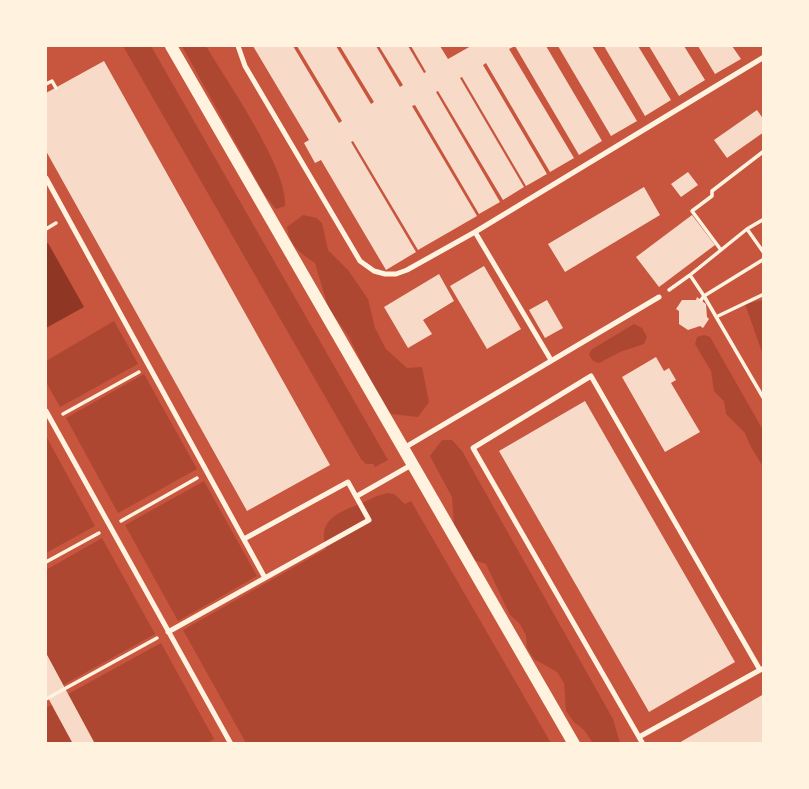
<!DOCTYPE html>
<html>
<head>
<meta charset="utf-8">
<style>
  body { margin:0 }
  #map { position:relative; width:809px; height:789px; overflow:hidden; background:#c8553d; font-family:"Sofia Sans Condensed",sans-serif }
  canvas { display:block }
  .frame { position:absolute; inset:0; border:47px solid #fff3e0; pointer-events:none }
</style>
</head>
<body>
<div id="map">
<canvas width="809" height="789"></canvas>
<div class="frame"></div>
</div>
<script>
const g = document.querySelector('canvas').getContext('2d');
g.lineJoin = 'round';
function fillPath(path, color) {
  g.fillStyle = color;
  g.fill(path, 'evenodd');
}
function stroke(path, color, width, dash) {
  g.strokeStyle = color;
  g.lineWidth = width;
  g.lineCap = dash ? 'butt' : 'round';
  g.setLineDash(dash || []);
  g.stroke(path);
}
fillPath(new Path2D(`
  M123,46H151L388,460L375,467L373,464H366L361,459Z
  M182,46H206C226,80 289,170 285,206L276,209L264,194Z
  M303,215L317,218L322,223L328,250L348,270L368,299L375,328L386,349L407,368L422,367L429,402L418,417L391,414L379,398L349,337L328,307L315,263C300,253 289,245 287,227Z
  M763,300V355L745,304Z
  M114,321L138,364L60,407L46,382V361Z
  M634,324L642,328L647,337L644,344L620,352L599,363L593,361L589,355L591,350Z
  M704,335L710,337L763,430V467L750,445L745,433L726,414L724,401L714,391L711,371L695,344L697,337Z
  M144,374L197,469L118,513L66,418Z
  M46,436L95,526L46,553Z
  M442,440H452L462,451L613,719L620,743H593L584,730L574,722L566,711L564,683L557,672L534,659L527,648L526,635L520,624L510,615L486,564L471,559L455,538L452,497L430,456Z
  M204,481L257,576L178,621L125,525Z
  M388,493L394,494L405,504L411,501L551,743H246L183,630L326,549C318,522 334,514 357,505C368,501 376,495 388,493Z
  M102,538L155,634L63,685L46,653V570Z
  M161,643L214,739L206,744L95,743L68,694Z
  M51,705L73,743H46V708Z`), '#ae4732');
fillPath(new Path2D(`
  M48,243L84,307L46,328V244Z`), '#8f3625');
fillPath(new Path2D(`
  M253,46H293L339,123L342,121L297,46H336L371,104L374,102L340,46H376L400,87L403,85L379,46H408L424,73L426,72L411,46H440L448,59L471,46H546L602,141L579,155L515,46L509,49L574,158L550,172L486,63L483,65L547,174L526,186L462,77L460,78L524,187L503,200L438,91L436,92L500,202L479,214L415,105L412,106L477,216L418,250L353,141L351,142L416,252L386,270L321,160L315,163L304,143L309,140Z
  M558,46H592L637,121L611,136Z
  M604,46H638L671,100L645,116Z
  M649,46H684L705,80L679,96Z
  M698,46H732L741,59L715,74Z
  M104,61L330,465L247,511L46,151V93Z
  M757,110L764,120V132L727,158L714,140Z
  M688,172L698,185L681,197L671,184Z
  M644,187L660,215L565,272L548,244Z
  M692,215L715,245L659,287L636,257Z
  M484,266L521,329L487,349L450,286Z
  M439,274L454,301L423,320L432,334L408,348L384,307Z
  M697,297L706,304L707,317L709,319L703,328L700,326L688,330L679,324V311L676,309L682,300H696Z
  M547,300L563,328L545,338L529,310Z
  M656,357L664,371L669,368L676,380L671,383L700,432L665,452L622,377Z
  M585,401L735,662L649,712L499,451Z
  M46,653L95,744H73L46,694Z
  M764,694V744H677Z`), '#f7dbc8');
stroke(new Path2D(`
  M46,84L52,81L56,88
  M46,229L56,223
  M747,229L764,253
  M721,250L692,211L712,196V191L764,151
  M690,275L747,229L764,219
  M669,290L690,275L704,296L764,399
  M701,300L704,296L764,259
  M716,317L764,294
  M63,414L139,372
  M121,521L197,478
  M46,562L99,533
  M46,699L157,638`), '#fff3e0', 3.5);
stroke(new Path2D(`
  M238,46L245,66L360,261L374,271L385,274H396L407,270L475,232L764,57
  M46,178L265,578
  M475,232L551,360
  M46,411L231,744
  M404,448L659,297
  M357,496L413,464
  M168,632L369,520L348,482L244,539
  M639,737L760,670
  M643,744L473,448L591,376L760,670L764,668`), '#fff3e0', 5);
stroke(new Path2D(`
  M171,46L574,744`), '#fff3e0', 12);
</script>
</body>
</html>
